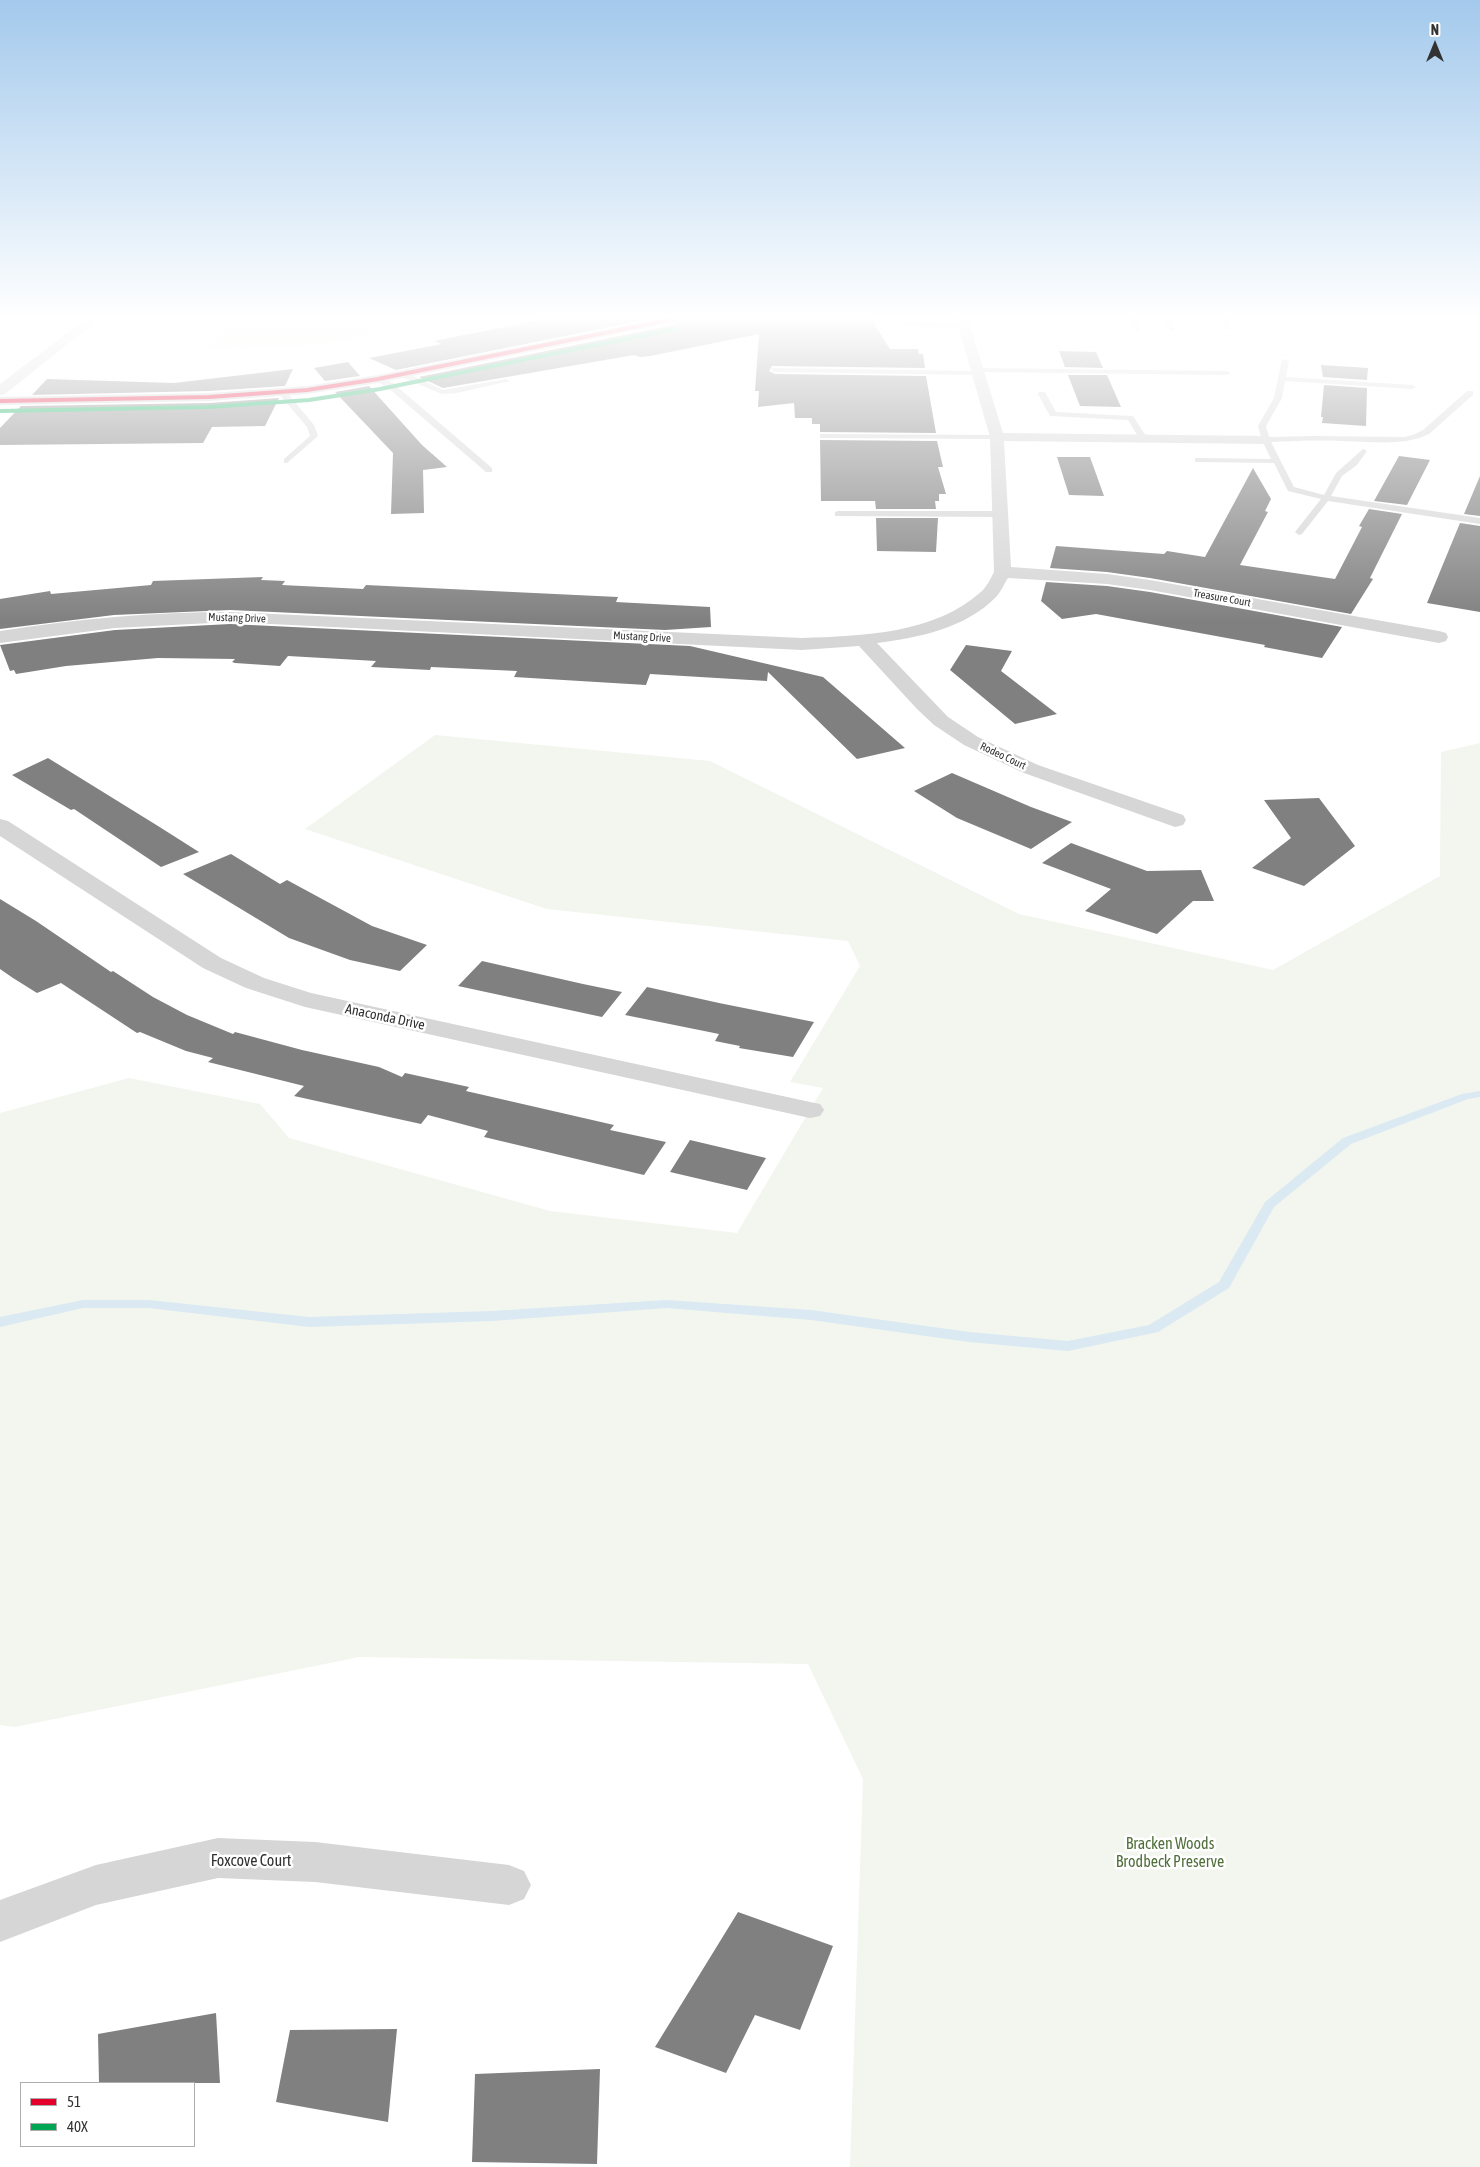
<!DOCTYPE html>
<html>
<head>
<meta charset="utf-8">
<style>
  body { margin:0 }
  #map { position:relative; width:1480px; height:2167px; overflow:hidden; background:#fff; font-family:"Asap Condensed",sans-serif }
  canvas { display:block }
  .legend { position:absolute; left:20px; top:2082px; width:175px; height:65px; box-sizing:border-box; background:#fff; border:1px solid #adadad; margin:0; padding:6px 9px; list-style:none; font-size:15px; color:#323232 }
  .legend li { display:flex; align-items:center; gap:10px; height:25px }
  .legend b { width:25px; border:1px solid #adadad }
  .north { position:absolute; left:1410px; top:20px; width:50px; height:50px; -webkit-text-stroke:4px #fff; paint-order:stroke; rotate:0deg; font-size:14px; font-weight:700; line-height:20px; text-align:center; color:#323232 }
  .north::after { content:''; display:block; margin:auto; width:18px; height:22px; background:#323232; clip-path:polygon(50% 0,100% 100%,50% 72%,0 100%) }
</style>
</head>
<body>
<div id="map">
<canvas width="1480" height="2167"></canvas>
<ul class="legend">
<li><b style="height:6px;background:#e4002b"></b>51</li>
<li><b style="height:6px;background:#00a651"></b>40X</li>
</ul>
<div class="north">N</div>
</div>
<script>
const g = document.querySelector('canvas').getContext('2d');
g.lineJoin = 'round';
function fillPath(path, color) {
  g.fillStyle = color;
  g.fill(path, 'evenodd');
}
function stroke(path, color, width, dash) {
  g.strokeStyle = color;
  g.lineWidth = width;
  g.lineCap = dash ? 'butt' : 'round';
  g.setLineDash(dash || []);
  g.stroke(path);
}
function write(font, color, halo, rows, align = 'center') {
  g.font = font + ' "Asap Condensed",sans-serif';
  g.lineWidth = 5;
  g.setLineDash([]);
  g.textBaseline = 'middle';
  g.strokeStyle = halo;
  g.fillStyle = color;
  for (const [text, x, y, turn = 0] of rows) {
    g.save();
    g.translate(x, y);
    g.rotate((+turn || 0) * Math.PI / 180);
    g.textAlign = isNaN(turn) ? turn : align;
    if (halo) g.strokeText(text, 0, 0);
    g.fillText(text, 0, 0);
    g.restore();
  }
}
fillPath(new Path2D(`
  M236,319H455L317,345L205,348Z
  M435,735L710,761L1019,914L1273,970L1440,876L1441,752L1480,743V2167H850L863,1779L808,1664L359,1657L15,1727L0,1725V1113L129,1078L260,1104L289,1138L550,1211L737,1233L823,1088L790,1082L860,966L848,941L547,909L305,829Z`), '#f2f6ee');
fillPath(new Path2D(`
  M1480,1091V1097L1468,1099L1351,1144L1274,1207L1229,1288L1158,1332L1068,1351L969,1342L811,1320L667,1308L492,1321L309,1327L149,1308H83L0,1327V1317L83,1300H149L309,1317L492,1311L667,1300L811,1310L969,1332L1068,1341L1149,1325L1219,1282L1265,1202L1343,1138L1462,1094Z`), '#dbe9f3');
fillPath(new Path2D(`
  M545,319H650L396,370L369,358L442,344L434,341Z
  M681,319H871L890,349H918L919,354H923L925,368L772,366L769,371L775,374L926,376L936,433L820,432V424H812V418H795L794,403L758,407L759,391H755L759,334L650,356L640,357L634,355L443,388L419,377L673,325Z
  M1059,351L1096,352L1103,368L1065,367Z
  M348,362L360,376L325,381L314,368Z
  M1321,365L1368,368L1367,380L1323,377Z
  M293,369L285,386L209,391L32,395L47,379L174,383Z
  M1068,375H1107L1121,407L1080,406Z
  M1324,385L1367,388L1366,426L1322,423L1323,417H1321Z
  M369,386L422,445L447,467L423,470L424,513L391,514L393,453L335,392Z
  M279,398L265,426L212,427L203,443L0,445V428L21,406L209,403Z
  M820,440L937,441L943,467H938L946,494H939V501H935L936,509H876L875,501H821Z
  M1399,456L1430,460L1407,505L1374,501Z
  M1057,457H1090L1104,496L1069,495Z
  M1253,468L1271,499L1265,511L1268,512L1240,565L1335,579L1362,527L1359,526L1369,509L1402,514L1370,578L1373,579L1351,614L1150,578L1107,572L1050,568L1056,546L1164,554L1167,551L1205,557Z
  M1480,476V516L1464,514Z
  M876,518H938L936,552L877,551Z
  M1460,523L1480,526V612L1427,603Z
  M263,577L261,580L285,581L282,585L363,589L366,585L618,597L616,602L710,607L711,627L665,630L230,610L114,615L0,629V599L50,591L51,594L151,585L153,581Z
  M1046,582L1107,586L1150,592L1342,627L1322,658L1264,647L1265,645L1096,614L1062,619L1041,601Z
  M230,624L690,646L823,677L905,748L857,759L768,672L767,681L650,674L646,685L514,677L517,671L431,667L430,670L371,667L376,661L288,656L280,666L235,663L232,662L235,659L158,658L66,666L16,674L14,670L10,671L0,645L115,630Z
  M966,645L1012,651L1001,671L1057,714L1015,724L950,670Z
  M48,758L158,826L199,852L161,867L74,809L71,810L12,775Z
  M952,773L1031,807L1072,822L1031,849L957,818L914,791Z
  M1319,798L1355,846L1304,886L1252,868L1291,838L1264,800Z
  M1071,843L1147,871L1201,870L1214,901H1193L1157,934L1085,911L1111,889L1042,863Z
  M231,854L280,884L287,880L372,926L427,945L400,971L350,960L289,938L183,874Z
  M0,899L36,921L111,972L113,971L153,997L187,1015L233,1034L235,1032L302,1050L379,1067L402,1077L405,1073L469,1087L466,1091L614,1125L610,1130L666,1142L644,1175L484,1137L488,1131L428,1115L421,1124L294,1096L304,1086L208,1062L213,1058L186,1051L140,1032L137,1033L61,983L37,993L13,978L0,969Z
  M482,961L583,984L622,992L602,1017L458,986Z
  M647,987L719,1003L814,1022L793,1057L739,1048L740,1046L715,1041L719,1034L625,1015Z
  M690,1140L766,1158L747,1190L670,1172Z
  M738,1912L833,1946L800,2030L755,2015L726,2073L655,2047Z
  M216,2013L220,2083H99L98,2034Z
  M397,2029L388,2122L276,2102L290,2030Z
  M600,2069L597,2164L472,2162L475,2074Z`), '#808080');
fillPath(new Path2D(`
  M1130,319H1136L1140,331H1136Z
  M1162,319H1168L1175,330L1174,331H1170Z
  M1219,319H1225L1230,329H1226Z
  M903,323L964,324L967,326L964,328L901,326L900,325Z
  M1282,359L1289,361L1286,377L1412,385L1416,387L1412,389L1285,381L1282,398L1266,426L1269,437L1311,436L1405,437L1415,434L1423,430L1467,391H1473V395L1429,434C1403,447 1369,441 1341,441C1318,440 1294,441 1271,442L1294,487L1324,495L1336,473L1363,449L1367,451L1357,465L1342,476L1331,496L1480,518V524L1328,501L1302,534L1299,535L1295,532L1321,499L1288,491L1274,463L1195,462V458H1198L1271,459L1262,440L1258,426L1274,398Z
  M772,368L974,371L977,368L1227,371L1231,373L1227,375L981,372L978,375L775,372L771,370Z
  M399,372H405L443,390L506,379L510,381L457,393L442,394L399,376Z
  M375,377H381L393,383L492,468V472H486L387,387L375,381Z
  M279,390H285L314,425L318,436L287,463H284V459L310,436L307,427L279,394Z
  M1039,392H1045L1056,412L1133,416L1148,439L1141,441L1128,420L1050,416L1038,394Z
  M820,434L997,435L1001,437L997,439L823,438H820Z
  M838,511H1001L1005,514L1001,517L835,516V512Z`), '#d6d6d6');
fillPath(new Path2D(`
  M86,319H99L5,394L0,395V384Z
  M956,319H968L1003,433L1266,436L1271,437L1273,440L1271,443L1266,444L1004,441L1011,567L1107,574L1150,580L1439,631L1446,633L1448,637L1446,641L1439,643L1150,590L1107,584L1008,578C1004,584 1001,592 996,597C966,628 918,638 877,643L948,717L978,737L1038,765L1183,815L1186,820L1183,825L1175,827L1024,773L964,745L934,725L917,709L859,646L802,650L230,622L115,628L0,643V631C76,619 153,612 230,612L802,638C862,636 935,634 982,591C987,586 991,578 994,572L990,437Z
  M0,819L8,821L221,958L264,978L311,993L810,1102L820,1104L824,1110L820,1116L810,1118L305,1007L246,988L203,968L0,836Z
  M218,1838L315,1842L509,1865L524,1871L531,1885L524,1899L509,1905L315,1882L218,1878L96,1905L0,1942V1900L96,1865Z`), '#d6d6d6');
fillPath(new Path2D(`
  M657,319H679L673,323L378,383L307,394L209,401L0,405V397L209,393L307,386L378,375Z`), '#cfcfcf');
stroke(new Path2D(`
  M0,401L209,397L307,390L378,379L673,319`), '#e4002b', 4);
stroke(new Path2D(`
  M0,411L209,407L309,400L380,389L675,329`), '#00a651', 4);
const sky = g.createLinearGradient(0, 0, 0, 622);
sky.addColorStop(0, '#a3c9ec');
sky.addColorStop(0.51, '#fff');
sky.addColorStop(1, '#ffffff00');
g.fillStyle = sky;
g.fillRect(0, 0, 1480, 622);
write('11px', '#323232', '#fff', [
  ["Treasure Court",1222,598,10],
  ["Mustang Drive",237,618,2],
  ["Mustang Drive",642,637,3],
  ["Rodeo Court",1003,756,25]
]);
write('14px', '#323232', '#fff', [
  ["Anaconda Drive",385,1017,12]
]);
write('16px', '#51703c', '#fff', [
  ["Bracken Woods",1170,1844],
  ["Brodbeck Preserve",1170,1862]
]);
write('16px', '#323232', '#fff', [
  ["Foxcove Court",251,1861]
]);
</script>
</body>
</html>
